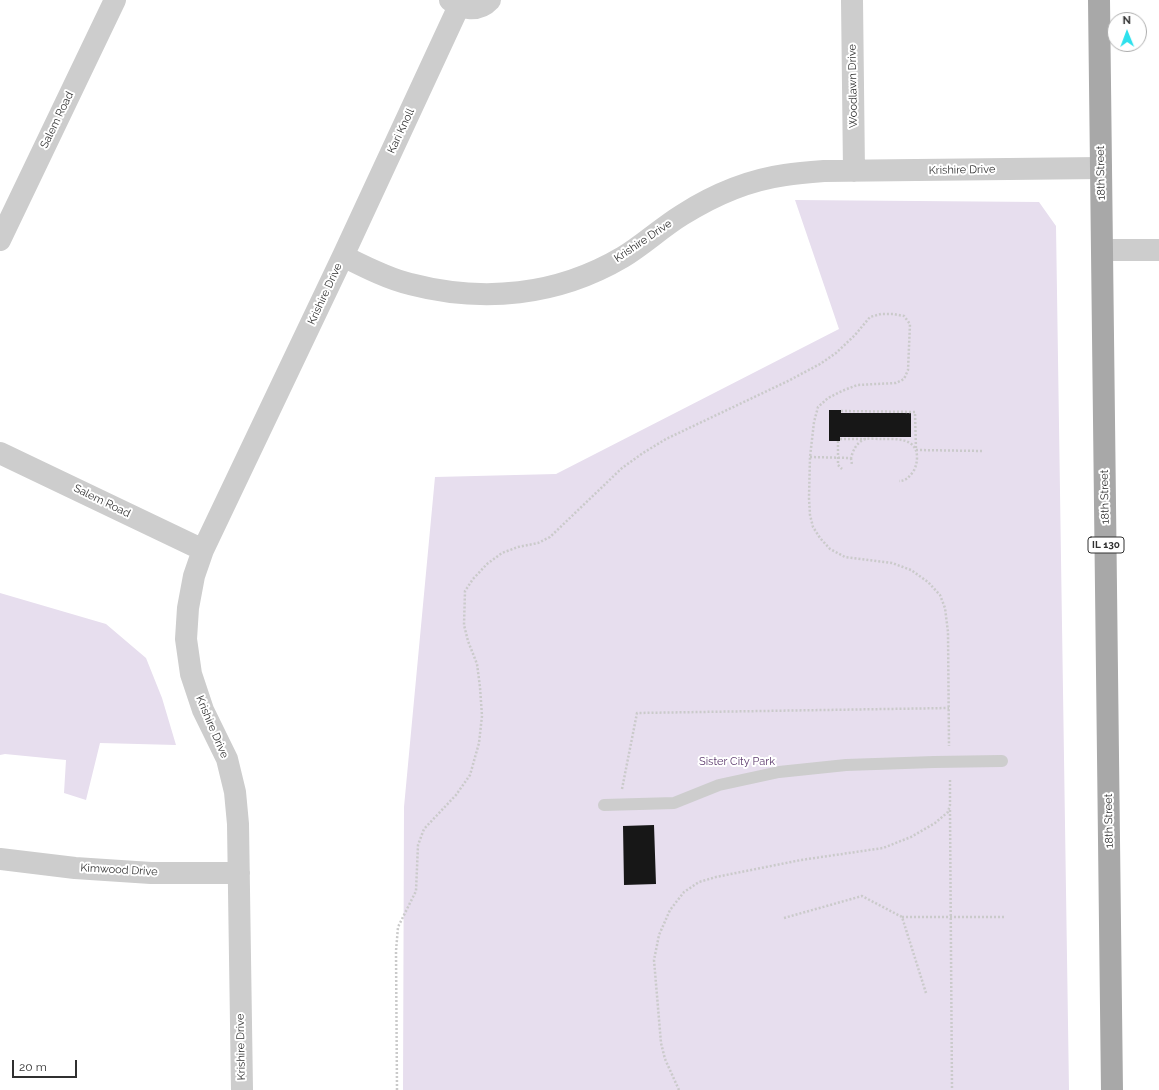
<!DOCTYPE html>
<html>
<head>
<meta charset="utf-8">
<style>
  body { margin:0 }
  #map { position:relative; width:1159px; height:1090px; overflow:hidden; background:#fff; font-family:Raleway,sans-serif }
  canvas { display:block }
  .north { position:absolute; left:1107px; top:12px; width:40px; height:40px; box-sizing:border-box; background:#fff; border:1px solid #acacac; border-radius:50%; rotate:359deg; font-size:11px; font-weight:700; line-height:16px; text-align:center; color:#303030 }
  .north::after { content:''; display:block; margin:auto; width:14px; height:18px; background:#2de1ed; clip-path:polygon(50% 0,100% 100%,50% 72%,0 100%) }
  .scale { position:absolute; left:12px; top:1060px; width:65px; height:18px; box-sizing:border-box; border:2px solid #303030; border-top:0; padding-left:5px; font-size:12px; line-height:14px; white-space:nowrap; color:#303030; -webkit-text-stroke:3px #fff; paint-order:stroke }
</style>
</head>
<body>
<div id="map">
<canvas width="1159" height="1090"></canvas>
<div class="north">N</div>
<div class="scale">20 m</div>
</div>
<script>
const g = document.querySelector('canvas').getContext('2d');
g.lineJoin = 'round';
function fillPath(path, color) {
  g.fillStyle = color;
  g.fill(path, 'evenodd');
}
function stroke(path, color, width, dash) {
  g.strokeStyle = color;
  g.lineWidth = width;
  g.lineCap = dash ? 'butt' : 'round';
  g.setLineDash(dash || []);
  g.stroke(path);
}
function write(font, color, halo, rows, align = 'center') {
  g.font = font + ' Raleway,sans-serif';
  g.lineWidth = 4;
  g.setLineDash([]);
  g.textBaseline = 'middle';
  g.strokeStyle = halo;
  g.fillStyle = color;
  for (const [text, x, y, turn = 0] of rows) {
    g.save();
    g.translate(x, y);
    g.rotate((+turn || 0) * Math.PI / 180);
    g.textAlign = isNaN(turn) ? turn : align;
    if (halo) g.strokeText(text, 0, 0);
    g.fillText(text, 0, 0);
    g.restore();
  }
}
fillPath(new Path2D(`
  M795,200L1039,202L1056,226L1069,1090H403L404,807L435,477L556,474L839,329Z
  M0,593L106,624L146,658L162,698L176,745L100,743L86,800L64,793L66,760L5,754L0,755Z`), '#e7deee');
fillPath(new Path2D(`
  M829,410H841V413H911V437H840V441H829Z
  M654,825L656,884L624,885L623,826Z`), '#171717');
stroke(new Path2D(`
  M841,411L915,412L916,450
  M840,439H866
  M838,441V465L842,469
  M916,450L983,451
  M810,457L851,458C853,450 857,442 865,439C870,438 876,439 881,439C894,439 917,437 917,457C917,462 916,467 913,472C909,477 906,481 899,481
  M851,458L852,465
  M622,789L637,713L949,708
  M950,810L952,1090
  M902,917H1004
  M784,918L862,896L902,917L926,993
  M397,1090L396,951L398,927L416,891L418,845L424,829L456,795L470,775L479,743L482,716L480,687L477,664L468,641L464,625L465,591L473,579L487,564L502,553L518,547L538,543L550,537L622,468L643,453L666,439L788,381L820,364L836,353L855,335L870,317L881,314H893L904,316L910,324L908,370L904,379L896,383L857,385L842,391L828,398L818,407L814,422L810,457L809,498L810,515L813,527L820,538L830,549L845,557L892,563L911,570L928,582L940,595L945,608L948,632L949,746
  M679,1090L665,1059L661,1043L654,960L659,935L670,910L684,892L699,882L716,877L801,860L883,848L911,837L935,823L948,812L950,805V779`), '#cacaca', 2.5, [2, 2]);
stroke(new Path2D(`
  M604,805L674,803L719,785L779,772L846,765L934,762L1002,761`), '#cdcdcd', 12);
stroke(new Path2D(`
  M450,0C461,10 479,12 490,0
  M852,0L854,171
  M0,240L115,0
  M1102,250H1159
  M343,256C363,266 388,279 410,284C483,303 557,296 623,257C643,245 661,228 682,215C712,196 749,180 785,175C798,173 811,172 824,171L1101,168
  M0,453L203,550
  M0,859L75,868L151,873H239
  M242,1090L238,824L235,792L227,759L203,710L191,674L186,639L188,608L194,576L203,550L343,256L459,6`), '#cdcdcd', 22);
stroke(new Path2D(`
  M1099,0L1112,1090`), '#a8a8a8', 22);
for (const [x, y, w] of [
  [1106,545,36]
]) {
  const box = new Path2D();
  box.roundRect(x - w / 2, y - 8, w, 16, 3);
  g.fillStyle = '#fff';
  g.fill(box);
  stroke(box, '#303030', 1);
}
write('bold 10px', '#303030', null, [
  ["IL 130",1106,545]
]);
write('11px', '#303030', '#fff', [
  ["Woodlawn Drive",853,86,-91],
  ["Salem Road",57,120,-64],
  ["Kari Knoll",401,131,-65],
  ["Krishire Drive",962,170,-1],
  ["18th Street",1101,173,-91],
  ["Krishire Drive",643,241,-34],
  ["Krishire Drive",325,294,-65],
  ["18th Street",1105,497,-91],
  ["Salem Road",102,501,26],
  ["Krishire Drive",212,727,67],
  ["18th Street",1109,821,-91],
  ["Kimwood Drive",119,870,3],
  ["Krishire Drive",241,1047,-91]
]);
write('11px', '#5d3b6e', '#fff', [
  ["Sister City Park",737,762]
]);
</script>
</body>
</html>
